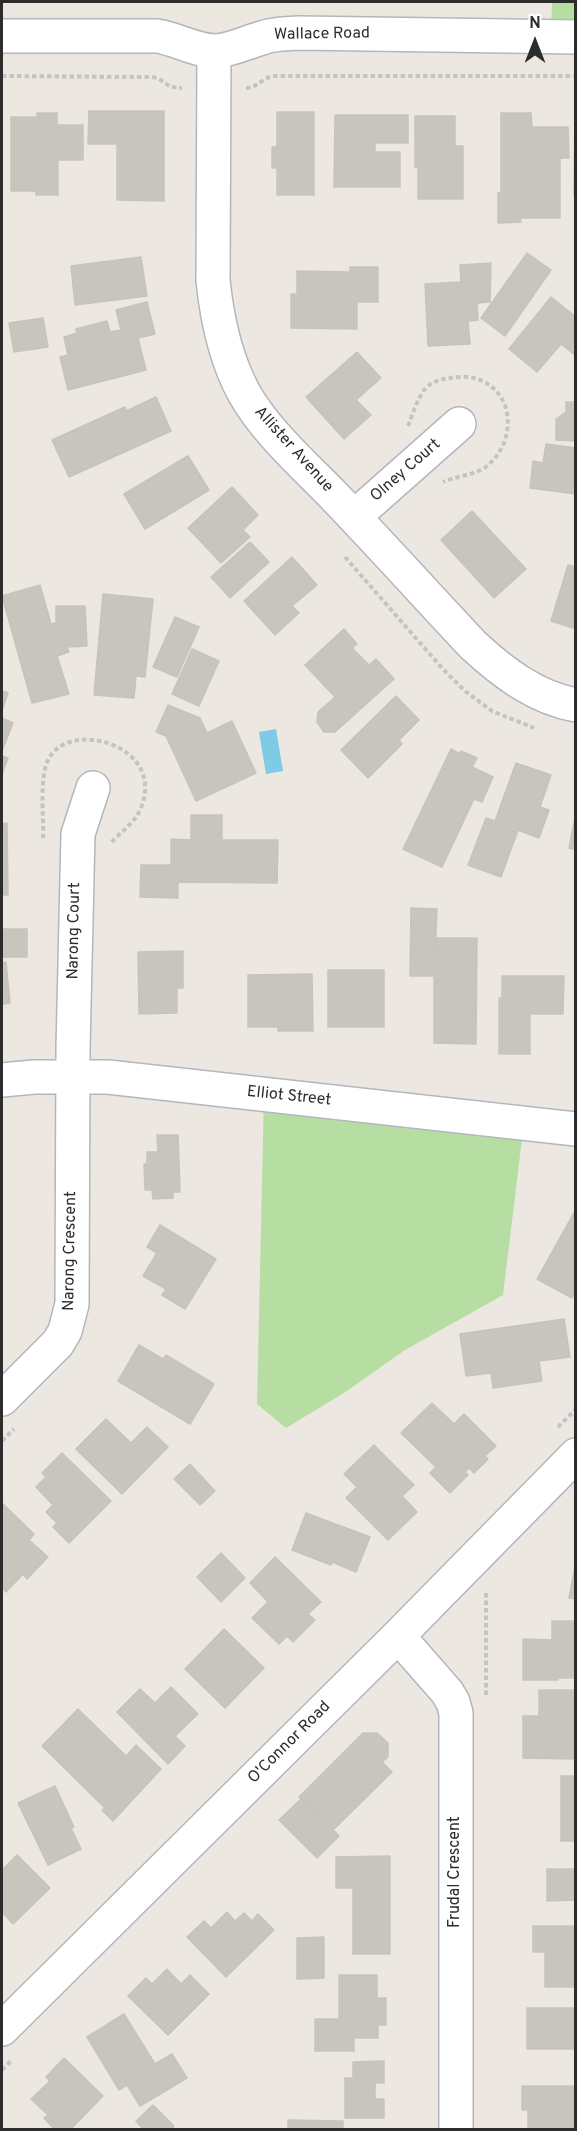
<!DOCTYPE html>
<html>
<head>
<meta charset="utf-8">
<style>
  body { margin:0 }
  #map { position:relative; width:577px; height:2131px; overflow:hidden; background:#ece7e0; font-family:Overpass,sans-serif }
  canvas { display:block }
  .frame { position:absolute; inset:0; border:3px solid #2c2c2c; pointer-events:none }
  .north { position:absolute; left:505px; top:12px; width:60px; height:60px; -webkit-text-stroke:4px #fff; paint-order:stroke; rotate:0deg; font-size:16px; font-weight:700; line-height:24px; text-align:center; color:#2c2c2c }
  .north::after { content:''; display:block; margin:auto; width:21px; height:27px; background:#2c2c2c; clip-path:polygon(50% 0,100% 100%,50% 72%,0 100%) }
</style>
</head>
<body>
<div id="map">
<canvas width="577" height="2131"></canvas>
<div class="frame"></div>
<div class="north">N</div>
</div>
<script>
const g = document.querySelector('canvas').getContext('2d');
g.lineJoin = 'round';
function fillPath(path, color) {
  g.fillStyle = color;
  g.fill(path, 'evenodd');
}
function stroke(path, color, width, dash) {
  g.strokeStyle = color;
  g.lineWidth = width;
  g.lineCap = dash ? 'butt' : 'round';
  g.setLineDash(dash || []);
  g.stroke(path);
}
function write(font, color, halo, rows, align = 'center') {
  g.font = font + ' Overpass,sans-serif';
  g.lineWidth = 4.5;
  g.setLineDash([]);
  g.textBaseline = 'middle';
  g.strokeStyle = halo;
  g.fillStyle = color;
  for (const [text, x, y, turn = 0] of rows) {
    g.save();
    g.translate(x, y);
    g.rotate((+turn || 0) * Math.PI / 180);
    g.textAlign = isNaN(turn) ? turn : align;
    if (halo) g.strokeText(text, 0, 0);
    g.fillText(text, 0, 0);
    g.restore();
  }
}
fillPath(new Path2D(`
  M552,2H575V37L551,36Z
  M264,1094L524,1123L503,1295L405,1350L344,1393L286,1428L257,1404Z`), '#b7dea2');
fillPath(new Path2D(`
  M276,729L283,771L266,774L259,732Z`), '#7dcbe4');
const building = new Path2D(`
  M89,111H164V201L117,200V144H88Z
  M277,112H314V195H277V168H272V147H277Z
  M37,113H57V125H83V160H58V195H36V191H11V117H37Z
  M501,113H531L532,127H568L569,158H560V218H520L521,222L498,223V193H501Z
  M335,115H408V143H375V152H400V187H334Z
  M575,115H576V195H574Z
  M415,116H455V146H463V199H418V167H415Z
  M527,253L551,270L505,336L481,318Z
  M141,257L147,296L75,305L71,266Z
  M491,263L490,302L477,303L478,320L468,321L470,344L428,346L425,284L461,282L460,265Z
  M350,267H378V302H357V329L291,328V294H297V271L350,272Z
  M551,297L576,317V356L561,344L537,372L509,349Z
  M147,302L155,334L138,338L146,370L68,390L60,357L68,355L64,337L77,333L76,329L107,321L110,332L121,330L116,310Z
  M43,318L48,347L14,352L9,323Z
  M357,352L381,378L356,400L371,415L344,439L306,397Z
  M156,397L171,431L69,477L52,440L125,407L126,411Z
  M566,402H576V441L556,440V419L566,412Z
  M546,444L576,448V494L530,488L533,461L543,463Z
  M188,456L209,490L145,529L124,494Z
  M232,487L258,515L243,530L250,537L221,563L188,528Z
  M472,511L526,569L494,598L441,540Z
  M250,542L269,562L230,598L211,577Z
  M292,557L317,585L292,606L299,613L275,635L244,601Z
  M568,565L576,567V629L551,621Z
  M40,585L51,624L56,623V606H85L87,646L67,647L69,652L57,656L69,694L32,703L2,596Z
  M103,594L153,599L145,677L136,676L134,698L94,695Z
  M175,617L199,627L177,677L153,667Z
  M344,629L357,644L352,648L369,665L376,659L394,679L335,732H324L317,722L318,712L335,697L305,665Z
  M192,649L219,661L199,706L172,694Z
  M2,691L8,693L2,711Z
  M396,696L419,720L399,740L402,744L368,778L341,750Z
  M168,705L200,718L207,733L232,721L256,773L196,801L166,736L156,732Z
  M2,718L13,723L2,751Z
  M451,749L460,754L461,751L477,758L472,767L493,777L482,802L474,799L442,867L403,849Z
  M2,756L8,758L2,774Z
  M516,763L551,775L540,807L549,810L539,838L518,830L501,877L468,865L486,818L495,821Z
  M576,813V850L569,848Z
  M191,815H222V840H278L277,883L178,882V898L140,897L141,865H171V839L191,840Z
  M7,823L8,895H2V824Z
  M411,908L437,909L434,976H410Z
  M2,929H27V957H2Z
  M434,938H477L476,1044L434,1043Z
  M183,951V988H177V1013L139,1014L138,952Z
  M6,962L10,1003L2,1004V963Z
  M328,970H384V1027H328Z
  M312,974L313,1031H278V1027H248V975Z
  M502,976H564L563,1014H530V1054H499V998H502Z
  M157,1135H178L180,1192H173V1198L153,1199L152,1190H145L144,1164H147V1152H158Z
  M576,1209V1291L572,1298L537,1279Z
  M160,1225L216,1259L185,1309L162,1295L166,1289L143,1276L157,1253L147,1247Z
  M564,1319L570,1357L539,1361L542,1381L493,1388L491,1373L466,1376L460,1334Z
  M139,1345L163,1359L166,1355L214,1384L190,1424L118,1381Z
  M432,1403L454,1424L464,1414L496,1446L485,1456L488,1459L474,1473L469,1468L465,1472L468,1475L450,1493L430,1473L436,1467L401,1433Z
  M106,1419L131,1443L147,1427L168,1447L122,1494L76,1449Z
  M374,1445L414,1485L402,1496L417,1512L388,1540L346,1498L357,1487L344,1474Z
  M62,1453L111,1501L69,1543L53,1527L57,1523L46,1512L53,1505L36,1487L46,1477L42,1473Z
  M190,1464L215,1491L200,1505L174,1479Z
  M2,1503L34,1534L29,1540L48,1557L27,1579L23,1574L6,1592L2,1587Z
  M306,1513L370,1537L356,1572L332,1562L331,1565L292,1550Z
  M221,1553L245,1578L221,1602L197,1577Z
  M275,1557L321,1602L308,1614L315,1620L293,1642L287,1636L279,1644L252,1618L268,1602L250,1583Z
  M576,1561V1599L569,1598Z
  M552,1621H576V1678H558V1680H523V1639L552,1640Z
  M224,1629L264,1668L225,1708L185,1669Z
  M171,1687L198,1714L175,1736L185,1746L168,1764L117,1712L140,1689L155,1703Z
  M539,1690H576V1759L523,1758V1716H539Z
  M78,1709L126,1756L136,1745L161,1769L113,1821L102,1810L105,1808L42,1746Z
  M363,1733H377L388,1743V1757L382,1762L392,1772L333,1830L299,1797Z
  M561,1776H576V1841H561Z
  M55,1786L74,1827L71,1828L81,1849L48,1865L18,1803Z
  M302,1798L339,1836L317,1858L279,1820Z
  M17,1855L50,1888L13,1924L2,1912V1870Z
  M390,1856V1954H353V1888H336V1857Z
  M547,1869H576V1900L547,1901Z
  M227,1912L235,1921L244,1913L252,1921L258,1914L274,1930L226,1977L187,1937L204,1921L211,1928Z
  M533,1926H576V1987H545V1952H533Z
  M324,1937V1978L297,1979V1938Z
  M167,1969L181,1984L190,1975L209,1994L168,2035L128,1996L146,1978L152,1984Z
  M339,1975H377V1998H386V2025H378V2038H354V2051H315V2019H339Z
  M527,2008H576V2049H527Z
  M124,2014L155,2064L172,2054L187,2078L140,2106L127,2085L119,2090L87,2037Z
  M64,2058L103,2096L70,2130H55L44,2118L48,2115L31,2099L50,2081L46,2077Z
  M384,2061V2083H375V2099H384V2118H345V2078H353V2062Z
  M522,2086H576V2130H528V2110H522Z
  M153,2105L174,2126L171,2130H144L136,2121Z
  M288,2120L343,2121V2130H288Z`);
fillPath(building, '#c8c5be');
stroke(building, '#c8c3ba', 1.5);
const minor = new Path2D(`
  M2,36H157C177,39 196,51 216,51C232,50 247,42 262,38C274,33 287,34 299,33L576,37
  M214,51L213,280C217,320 225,358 244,393C266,432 303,464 334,496C381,545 427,596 473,645C502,672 536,698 576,705
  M354,517L459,424
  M2,1080L34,1077H108L576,1129
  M2,1399L58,1343L65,1331L72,1304L73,1049L78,834L93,788
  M398,1636L447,1692L453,1702L456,1713V2130
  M2,2029L398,1636L576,1455`);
stroke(minor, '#b3b6be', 36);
stroke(new Path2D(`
  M2,76L151,77C165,78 163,88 182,88
  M246,88C257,88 262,78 273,76H576
  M408,426C413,414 417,398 426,388C433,381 441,379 450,378C457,377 467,376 474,378C516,389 517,442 487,466C476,475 456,476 443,482
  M345,557L442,668L465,691L492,711L534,728
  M43,838C44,816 39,779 48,760C69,717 169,746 140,810C134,824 120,832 110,844
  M558,1427L576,1409
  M2,1441L14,1429
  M486,1593V1697
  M2,2070L12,2060`), '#c4c4c4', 4, [4.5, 3]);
stroke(minor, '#fff', 33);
write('16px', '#2c2c2c', '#fff', [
  ["Wallace Road",322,35,-1],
  ["Allister Avenue",293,450,48],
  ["Olney Court",406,471,-41],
  ["Narong Court",75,931,-89],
  ["Elliot Street",289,1097,6],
  ["Narong Crescent",71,1251,-89],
  ["O'Connor Road",290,1743,-45],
  ["Frudal Crescent",456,1872,-90]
]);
</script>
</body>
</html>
